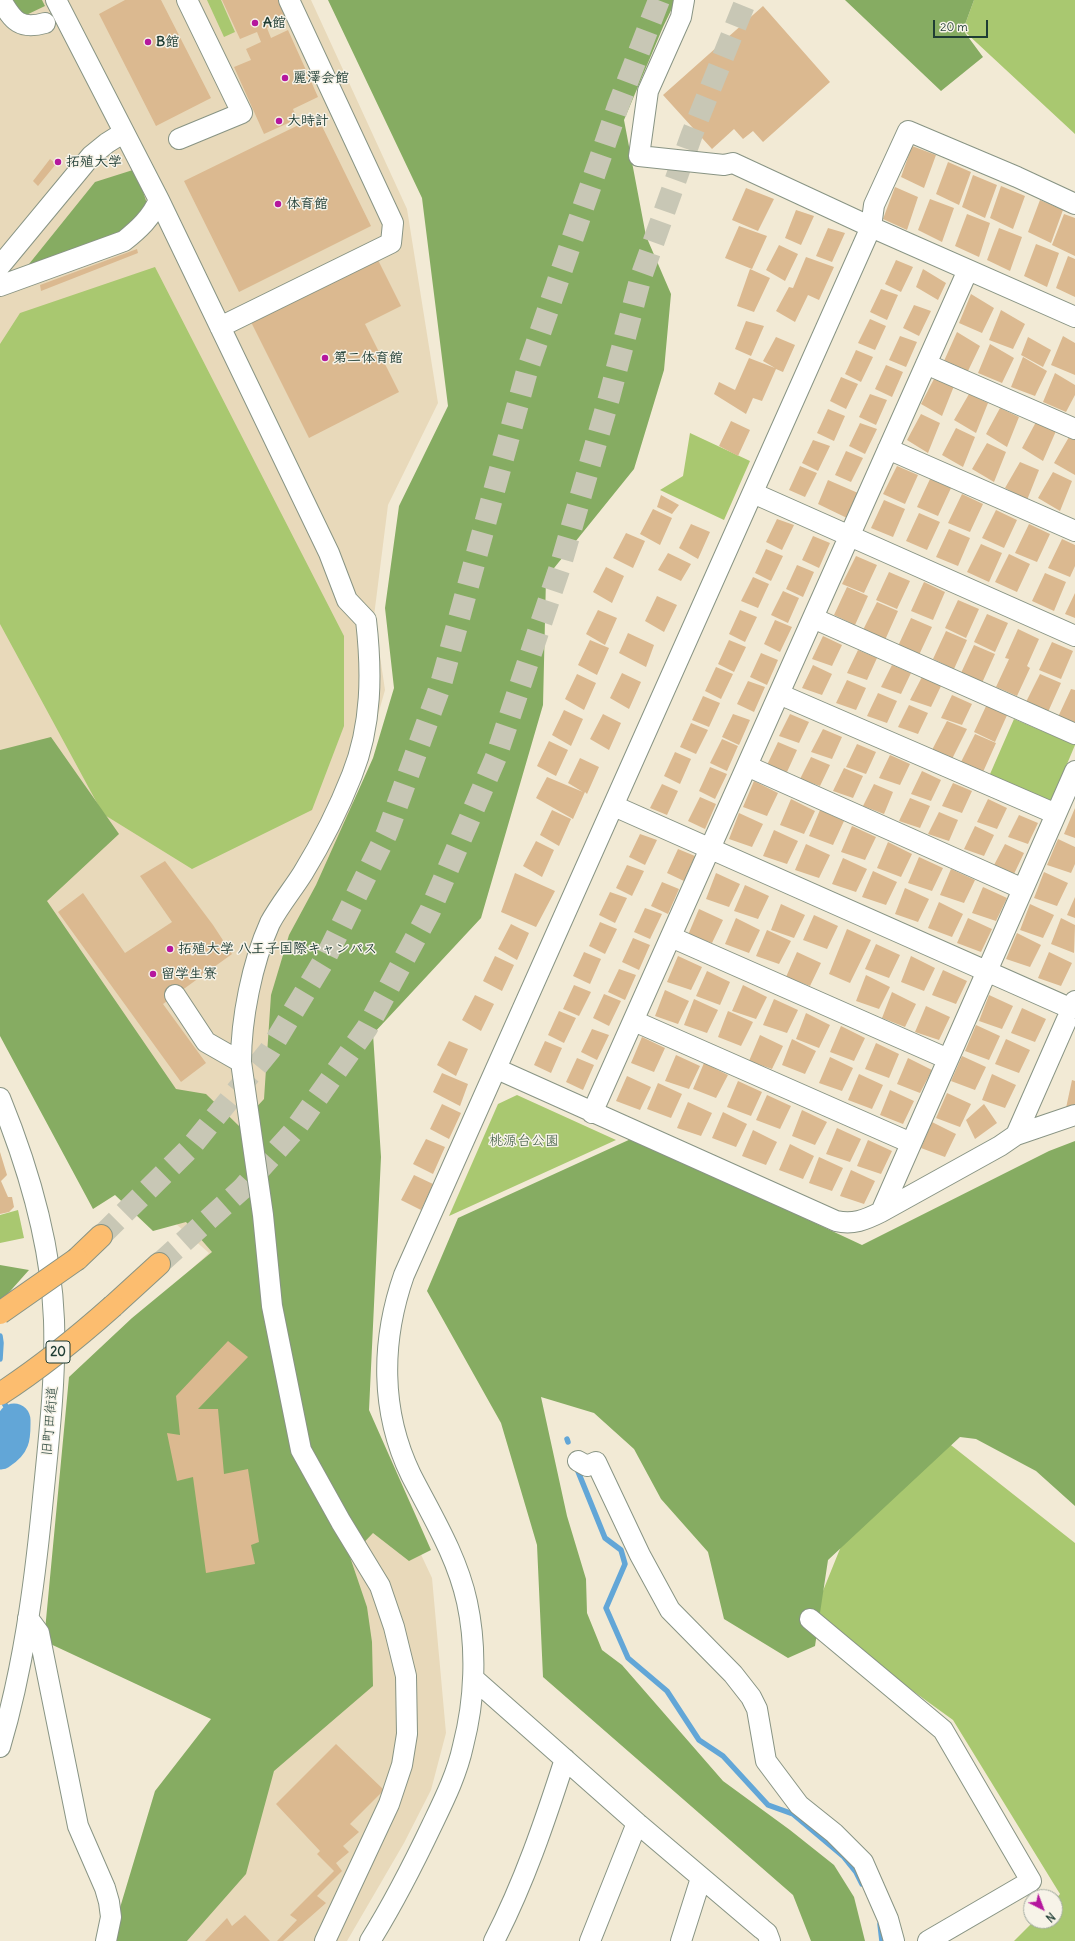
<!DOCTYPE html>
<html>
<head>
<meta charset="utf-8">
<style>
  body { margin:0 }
  #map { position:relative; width:1075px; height:1941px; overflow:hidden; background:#f2ead5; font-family:Delius,sans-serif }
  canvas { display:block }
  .north { position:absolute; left:1023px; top:1889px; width:40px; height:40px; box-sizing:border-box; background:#f7f3e8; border:1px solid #a1aaa0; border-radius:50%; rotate:138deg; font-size:11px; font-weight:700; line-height:16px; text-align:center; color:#1f3d34 }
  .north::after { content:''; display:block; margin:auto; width:14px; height:18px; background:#b5179e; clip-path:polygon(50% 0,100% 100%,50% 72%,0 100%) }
  .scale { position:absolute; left:933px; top:20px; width:55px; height:18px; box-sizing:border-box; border:2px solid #1f3d34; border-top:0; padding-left:5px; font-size:12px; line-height:14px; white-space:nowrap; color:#1f3d34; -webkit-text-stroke:3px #f7f3e8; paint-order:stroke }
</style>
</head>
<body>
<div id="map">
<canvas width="1075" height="1941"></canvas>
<div class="north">N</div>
<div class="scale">20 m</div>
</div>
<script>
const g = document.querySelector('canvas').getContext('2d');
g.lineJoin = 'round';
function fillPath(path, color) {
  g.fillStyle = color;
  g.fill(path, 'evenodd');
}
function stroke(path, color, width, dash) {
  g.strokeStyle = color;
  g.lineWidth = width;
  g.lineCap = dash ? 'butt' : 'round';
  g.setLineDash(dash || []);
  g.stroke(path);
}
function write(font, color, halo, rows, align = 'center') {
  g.font = font + ' Delius,"Klee One",sans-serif';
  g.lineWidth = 3;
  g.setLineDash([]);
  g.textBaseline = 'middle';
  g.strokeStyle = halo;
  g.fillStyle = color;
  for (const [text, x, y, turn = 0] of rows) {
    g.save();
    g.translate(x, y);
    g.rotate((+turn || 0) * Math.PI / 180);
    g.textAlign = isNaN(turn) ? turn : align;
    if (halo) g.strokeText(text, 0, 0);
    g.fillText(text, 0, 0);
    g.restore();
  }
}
fillPath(new Path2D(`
  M0,0H311L407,209L438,403L388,505L374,616L385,690L331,880L356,1416L432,1578L446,1733L431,1790L404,1843L347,1941H133L231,1714L97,1355L209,1253L72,1132L0,1017Z`), '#e8d9ba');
fillPath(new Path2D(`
  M207,0H221L235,32L224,37Z
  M974,0H1075V134L963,30Z
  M155,267L344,636V726L312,810L192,869L103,814L0,624V344L20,313Z
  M690,433L750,461L724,520L660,490L683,476Z
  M1014,719L1075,745L1049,807L987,781Z
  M517,1095L616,1140L449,1216L498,1104Z
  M18,1210L24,1238L0,1243V1215Z
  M947,1442L1075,1543V1941H1014L1034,1921H1055V1900L1060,1894L953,1720L812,1618L848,1529Z`), '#a9c870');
fillPath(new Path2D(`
  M13,0H42L45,6L22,17Z
  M328,0H676L663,27L624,120L646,236L671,294L664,370L634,469L546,578L543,705L481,918L373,1034L381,1157L369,1410L431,1550L409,1561L373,1533L350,1557L367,1607L372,1642L373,1686L274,1771L246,1874L187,1941H110L155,1791L211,1719L44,1641L69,1377L132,1318L212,1252L186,1222L153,1231L115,1195L93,1209L0,1036V750L51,737L119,834L47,901L176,1089L206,1094L239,1126L264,1099L271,995L289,935L316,885L373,758L394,688L385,608L399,506L448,406L422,198Z
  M845,0H974L963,30L983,57L941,91Z
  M136,169L147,204L124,234L25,269L95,182Z
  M633,1138L862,1245L1049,1151L1075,1141V1506L1036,1471L976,1439L960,1437L828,1560L815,1646L788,1658L724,1619L708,1552L661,1499L634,1449L594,1413L541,1397L567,1516L586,1579L587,1613L602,1650L622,1665L723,1781L790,1830L834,1865L854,1897L865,1941H811L793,1895L543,1677L537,1545L501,1423L427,1291L458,1218Z
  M0,1265L29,1270L4,1298L0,1299Z`), '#86ac62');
stroke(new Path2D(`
  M0,1336L1,1343L0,1359
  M1,1398L14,1420
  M567,1439L568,1442
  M577,1469L605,1538L621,1550L625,1564L606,1608L628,1658L667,1691L699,1740L723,1756L768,1805L793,1814L844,1857L856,1872L862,1884
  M880,1924L882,1941`), '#62a6d7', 5.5);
stroke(new Path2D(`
  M0,1453C15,1444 14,1436 14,1420`), '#62a6d7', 33);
fillPath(new Path2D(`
  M125,0H161L211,98L156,126L99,14Z
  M222,0H279L288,18L267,28L271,38L288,30L318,97L293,109L297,119L264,134L234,67L251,60L246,49L261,42L257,32L240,39Z
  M763,6L830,82L763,142L753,131L743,139L734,129L712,149L663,95Z
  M317,116L371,226L239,292L184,181Z
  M912,146L936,155L924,188L901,177Z
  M50,159L56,164L38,186L33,181Z
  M948,162L971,172L959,205L936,194Z
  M973,175L997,185L985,218L962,207Z
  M1001,186L1025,196L1013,229L990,218Z
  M895,187L918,197L907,230L883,219Z
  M746,188L774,199L758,231L732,220Z
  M930,199L954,208L942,242L918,230Z
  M1040,200L1063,210L1051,243L1028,232Z
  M796,210L814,216L801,245L785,238Z
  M967,214L990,223L979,257L955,246Z
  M1064,214L1075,218V256L1052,245Z
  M739,226L767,236L752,269L725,258Z
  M828,228L845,233L832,262L816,256Z
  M999,228L1022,237L1010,271L987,260Z
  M1036,244L1059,253L1047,287L1024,276Z
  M779,245L798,254L785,281L766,270Z
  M137,249L138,253L41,291L40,285Z
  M375,254L401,306L365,324L399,392L309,438L249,318Z
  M1068,256L1075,259V297L1056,288Z
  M806,257L834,267L819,300L808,295L795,322L776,311L789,287L793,288Z
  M896,260L913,267L901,292L885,284Z
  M750,269L770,278L754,312L737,306Z
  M923,269L946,283L938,300L916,287Z
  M881,289L898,295L887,320L870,312Z
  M971,294L994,308L982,333L959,323Z
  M914,305L931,311L919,336L903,328Z
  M1001,310L1025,324L1013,349L989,340Z
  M870,319L886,326L875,350L858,343Z
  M746,321L764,326L751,356L735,349Z
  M957,332L980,346L968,371L944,361Z
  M900,336L917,342L906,367L889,360Z
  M1063,336L1075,343V375L1051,365Z
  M776,337L795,345L783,372L776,369L762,401L753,398L746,414L714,394L719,382L735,390L749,358L775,368L763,361Z
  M1028,337L1051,350L1043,367L1021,355Z
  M990,344L1014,358L1002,383L978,373Z
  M856,350L873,357L861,382L845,374Z
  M1023,357L1047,371L1035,396L1011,387Z
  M886,365L903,372L892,397L875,389Z
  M1055,373L1075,385V395L1066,412L1043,402Z
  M841,377L858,384L846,409L830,401Z
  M935,377L954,386L942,416L921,404Z
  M870,394L887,400L876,425L859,417Z
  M969,394L988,403L976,433L954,420Z
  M1000,408L1019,417L1007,447L986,434Z
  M828,409L845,416L834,441L817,433Z
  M921,414L940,423L928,453L907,440Z
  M731,421L750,430L738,456L719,446Z
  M1036,422L1056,431L1043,461L1022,448Z
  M860,423L877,429L865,454L849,446Z
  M956,428L975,437L963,467L942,455Z
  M1069,437L1075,440V475L1054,463Z
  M813,440L830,446L818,471L802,463Z
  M987,443L1006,452L994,482L972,469Z
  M846,451L863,458L851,482L835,475Z
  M1020,462L1039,470L1027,500L1005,488Z
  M800,466L817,473L805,497L789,490Z
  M897,466L918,475L905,504L883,494Z
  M1053,472L1072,481L1060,511L1038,498Z
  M930,479L951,488L938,516L917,507Z
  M828,480L858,493L847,518L818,504Z
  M962,494L983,504L970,532L948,523Z
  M661,495L679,505L672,514L657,507Z
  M884,500L905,509L893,537L871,528Z
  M653,509L672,518L660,545L640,534Z
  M996,510L1017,520L1004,548L982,538Z
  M919,513L940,522L927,550L906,541Z
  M777,519L794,525L782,550L766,542Z
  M691,524L710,532L698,559L679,548Z
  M1029,524L1050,534L1037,562L1015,553Z
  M949,529L970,538L958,566L936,557Z
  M626,533L645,541L633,568L613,558Z
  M813,536L830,543L819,568L802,560Z
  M1062,539L1075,545V566L1070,577L1048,568Z
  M981,544L1002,553L989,582L967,572Z
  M766,549L783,556L771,581L755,573Z
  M668,553L691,564L681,581L658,570Z
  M1009,554L1030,564L1017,592L995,582Z
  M856,556L877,565L864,593L842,584Z
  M797,565L814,572L803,597L786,589Z
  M606,567L624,576L612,603L593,592Z
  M889,572L910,581L897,609L876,600Z
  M1045,573L1066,582L1054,611L1032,601Z
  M753,577L769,584L758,608L741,601Z
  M924,582L945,592L933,620L911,611Z
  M847,587L868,596L855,625L834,615Z
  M783,591L799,598L788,623L771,615Z
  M1075,593V618L1065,614Z
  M657,596L677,605L664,632L645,621Z
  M958,600L979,609L966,638L945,628Z
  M877,602L898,611L885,640L863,630Z
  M598,610L617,618L605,645L586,634Z
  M740,610L757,617L745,642L729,634Z
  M987,614L1008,623L995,652L974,642Z
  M911,618L932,627L919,655L898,646Z
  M775,620L792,627L780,652L764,644Z
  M1018,629L1039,639L1027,666L1030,668L1017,696L996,687L1009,659L1005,658Z
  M946,631L967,640L954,669L933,659Z
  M628,633L654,645L646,667L619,653Z
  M823,636L842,645L832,666L812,659Z
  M590,640L609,648L597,675L578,665Z
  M729,640L746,647L734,672L718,664Z
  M1052,642L1073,651L1061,679L1039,670Z
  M974,645L995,654L982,683L961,673Z
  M858,650L877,658L867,680L847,673Z
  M761,653L778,660L767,685L750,677Z
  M813,665L832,674L822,695L802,688Z
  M892,665L911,673L901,694L881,687Z
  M716,667L733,674L721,699L705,691Z
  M622,673L641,682L629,709L610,698Z
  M577,674L596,683L584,710L565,699Z
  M1040,674L1061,683L1048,712L1026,702Z
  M922,677L941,686L931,707L910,700Z
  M847,680L866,688L856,710L836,703Z
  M748,681L765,687L754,712L737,704Z
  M1071,689L1075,690V725L1058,717Z
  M878,693L897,701L887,723L867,716Z
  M952,695L972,704L962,725L941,718Z
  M703,696L720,703L709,727L692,720Z
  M987,704L1008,713L995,742L974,732Z
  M909,705L928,713L918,734L898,727Z
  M564,710L583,719L571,746L552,735Z
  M603,714L621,723L609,750L590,739Z
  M733,714L750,720L739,745L722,737Z
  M790,714L809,722L799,743L779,736Z
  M947,721L967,729L952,759L932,750Z
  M691,723L708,730L696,754L680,747Z
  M823,729L842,737L832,759L811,752Z
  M975,734L996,743L983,772L961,762Z
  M722,739L738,746L727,771L710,763Z
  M549,741L568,750L556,776L537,766Z
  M778,742L797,750L787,772L767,765Z
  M857,744L876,752L866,774L846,767Z
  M675,752L691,759L680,784L664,776Z
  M890,755L910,764L900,785L879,778Z
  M811,757L830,765L820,786L800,779Z
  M580,758L599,767L587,794L585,792L573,819L536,798L547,777L583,792L568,783Z
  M710,767L727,774L715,799L699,791Z
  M844,768L863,776L853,798L833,791Z
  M922,771L941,780L931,801L911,794Z
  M754,781L778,793L767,816L743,807Z
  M953,783L972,791L962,813L942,806Z
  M662,784L678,791L667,815L650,808Z
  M874,784L893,792L884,814L863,806Z
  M700,797L716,804L705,829L688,821Z
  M910,798L930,806L920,828L899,821Z
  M791,799L815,811L804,834L780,825Z
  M988,799L1007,808L997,829L977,822Z
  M1075,808V838L1064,834Z
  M552,810L571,819L559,846L540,835Z
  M820,810L844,821L833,845L809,836Z
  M939,812L958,820L949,841L928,834Z
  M739,813L763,824L752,847L729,839Z
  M1019,815L1038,823L1028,844L1008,837Z
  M852,826L876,837L865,860L841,852Z
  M975,826L994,835L984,856L964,849Z
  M774,830L798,841L787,864L763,856Z
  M640,834L657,840L645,865L629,857Z
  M1058,839L1075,847V864L1071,873L1047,865Z
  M536,841L554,850L542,877L523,866Z
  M888,842L912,854L901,877L877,868Z
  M806,844L830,855L819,878L795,870Z
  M1005,844L1024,853L1014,874L993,867Z
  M678,849L695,856L684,881L667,873Z
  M919,857L943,868L932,891L908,883Z
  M843,858L867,869L856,892L832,884Z
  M165,861L213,925L232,954L163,1004L206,1063L181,1082L58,912L83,893L125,953L172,922L140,876Z
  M627,865L644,871L632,896L616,888Z
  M951,869L975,880L964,903L940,895Z
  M873,871L897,882L886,905L862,897Z
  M1044,872L1068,883L1057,906L1034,898Z
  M515,873L555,891L536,927L501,912Z
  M716,873L740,884L729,907L706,899Z
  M662,882L679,889L668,914L651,906Z
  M745,885L769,896L758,919L734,911Z
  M983,887L1007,898L996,921L972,913Z
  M905,888L929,899L918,922L895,914Z
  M610,892L627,898L615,923L599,915Z
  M1075,897V918L1067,915Z
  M939,902L963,914L952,937L928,928Z
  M781,904L805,915L794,938L771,930Z
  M1030,904L1054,915L1043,938L1020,930Z
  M645,908L662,914L650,939L634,932Z
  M699,909L723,920L712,943L688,935Z
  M814,915L838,926L827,949L803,940Z
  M736,918L760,930L749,953L725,944Z
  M968,918L992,929L981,952L957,943Z
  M1061,918L1075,925L1074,953L1051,944Z
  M600,922L617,929L605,954L589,946Z
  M511,924L529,933L517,960L498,949Z
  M847,929L871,940L850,983L829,974Z
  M767,930L791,941L779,964L756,956Z
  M1017,933L1041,945L1030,967L1006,959Z
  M633,938L650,945L639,970L622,962Z
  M876,944L900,955L889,978L865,969Z
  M584,952L601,959L590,984L573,976Z
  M797,952L821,963L810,986L786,977Z
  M1049,952L1072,963L1061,986L1038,978Z
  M495,956L514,965L502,991L483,981Z
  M678,956L702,967L691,990L667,982Z
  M911,956L935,968L924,991L901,982Z
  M619,969L636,975L625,1000L608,992Z
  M943,970L967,981L956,1004L932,995Z
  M707,971L730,982L720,1005L696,996Z
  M866,975L890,987L879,1009L856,1001Z
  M574,985L591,992L579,1016L563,1009Z
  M743,985L767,997L756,1019L732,1011Z
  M665,990L689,1001L678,1024L655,1016Z
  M892,992L916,1004L905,1027L882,1018Z
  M604,994L621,1001L609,1026L593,1018Z
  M475,995L494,1004L481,1031L462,1020Z
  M989,995L1013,1006L1002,1029L979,1021Z
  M694,999L718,1010L707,1033L684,1025Z
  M774,999L798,1010L787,1033L763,1025Z
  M926,1006L950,1017L939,1040L915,1032Z
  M1022,1008L1046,1019L1035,1042L1011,1033Z
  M559,1011L576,1018L564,1043L548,1035Z
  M728,1011L753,1022L741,1046L718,1037Z
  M806,1013L830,1025L819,1048L796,1039Z
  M976,1025L1000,1036L989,1060L965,1051Z
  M841,1026L865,1038L854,1061L830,1052Z
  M592,1029L609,1035L597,1060L581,1052Z
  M760,1035L783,1046L772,1069L749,1061Z
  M642,1037L665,1048L654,1072L631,1063Z
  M792,1039L816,1051L805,1074L782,1065Z
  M1006,1039L1030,1050L1019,1073L995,1064Z
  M449,1041L468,1049L456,1076L437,1065Z
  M545,1041L562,1048L551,1073L534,1065Z
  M876,1043L899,1054L889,1078L865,1069Z
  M676,1055L700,1066L689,1089L665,1081Z
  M962,1056L986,1067L975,1090L951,1081Z
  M830,1057L853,1068L842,1091L819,1083Z
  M577,1058L594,1065L583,1090L566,1082Z
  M908,1058L932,1070L920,1093L897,1084Z
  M704,1063L728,1075L716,1098L693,1089Z
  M442,1073L468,1084L460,1106L433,1092Z
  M859,1074L883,1085L872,1109L848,1100Z
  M992,1074L1016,1085L1005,1108L982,1100Z
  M627,1076L651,1087L640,1110L616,1101Z
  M1072,1080L1075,1081V1105L1066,1108Z
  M738,1081L762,1092L751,1116L727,1107Z
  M658,1083L682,1094L671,1118L647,1109Z
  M890,1090L914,1101L903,1124L880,1115Z
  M947,1093L971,1104L960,1127L936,1118Z
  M767,1095L791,1106L780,1129L756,1120Z
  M688,1102L712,1113L701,1136L677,1128Z
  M442,1104L461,1113L449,1139L430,1129Z
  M984,1104L997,1123L975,1139L966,1120Z
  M802,1110L827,1122L815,1145L792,1136Z
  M723,1112L747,1124L736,1147L712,1138Z
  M932,1122L956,1134L945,1157L921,1148Z
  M837,1128L861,1139L850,1162L826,1154Z
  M753,1130L777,1142L766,1165L742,1156Z
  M426,1139L445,1147L433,1174L413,1164Z
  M868,1140L892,1151L881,1174L857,1166Z
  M790,1144L814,1156L803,1179L779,1170Z
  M0,1152L7,1175L1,1181L8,1197H12L14,1207L9,1212L0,1214Z
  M819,1157L843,1168L832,1191L809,1183Z
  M851,1170L875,1181L864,1204L840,1196Z
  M414,1175L433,1184L421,1210L401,1200Z
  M228,1341L248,1357L198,1409H218L224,1474L248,1469L259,1542L251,1545L255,1564L206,1573L193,1477L177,1481L167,1433L180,1435L176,1396Z
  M336,1744L384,1790L350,1824L359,1832L343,1846L349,1852L336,1863L342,1871L317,1896L326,1903L283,1941H277L297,1920L290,1915L334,1871L317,1854L320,1851L276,1804Z
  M245,1915L270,1941H205L227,1918L232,1926Z`), '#dbb990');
stroke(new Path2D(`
  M101,1236L190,1148L270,1050L326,957L387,833L441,684L527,371L618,106L659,0
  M159,1264L242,1189L293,1132L367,1028L430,911L496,757L561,564L609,398L640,280L692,134L746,0`), '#c8c7b5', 22, [22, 11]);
const minor = new Path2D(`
  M1,0C13,21 20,30 45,23
  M56,0L159,200L329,553L347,600L366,620C372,672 372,725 352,775C339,808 322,842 303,873C293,889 279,906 270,923C252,963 241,1019 241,1062L263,1215L272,1306L301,1450L341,1522L380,1586L394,1627L406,1676L407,1734L402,1765L389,1804L325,1941
  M684,0L681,17L648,91L639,156L724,165L733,163L871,227L1075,317
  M179,139L242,113L187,0
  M0,266L91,156L107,143L123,133
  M0,286L124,241C139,229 151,218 159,200
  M220,327L391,243L393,223L289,0
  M926,364L1075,429
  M888,449L1075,531
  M753,493L1075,636
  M813,618L1075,734
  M779,694L1056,814
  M747,766L1023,889
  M614,806L1072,1009
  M671,937L948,1059
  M175,995L206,1042L241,1062
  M634,1021L911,1143
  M497,1069L836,1221C853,1225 865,1220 881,1212L1000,1146L1016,1135L1075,1001
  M0,1098C29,1169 51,1243 54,1320C56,1383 48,1446 42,1508C34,1588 23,1670 0,1747
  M592,1113L968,270
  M1016,1135L1075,1115
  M881,1212L1075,771
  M578,1461L587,1466L596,1462L640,1555L670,1610L733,1674L751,1697L757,1709L766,1761L799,1805L834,1833L863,1862L888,1919L894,1941
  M28,1618L39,1633L78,1826L105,1888L109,1902L111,1917L106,1941
  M810,1619L943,1730L1031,1881L928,1941
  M473,1678L637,1823L762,1929L767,1933L770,1941
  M370,1941C393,1904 413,1865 432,1825C444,1800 457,1774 463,1746C475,1700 477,1648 467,1602C457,1556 432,1516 411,1475C380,1411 381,1341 404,1275L871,227L874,205L908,131L1017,177L1075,204
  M494,1941C524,1883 545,1821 565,1759
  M590,1941L637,1823
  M681,1941L701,1878`);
const highway = new Path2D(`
  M77,1259L101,1236
  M113,1306L159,1264`);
stroke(minor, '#889484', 22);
stroke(highway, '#889484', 24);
stroke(minor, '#fff', 20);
stroke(highway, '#fcbd6f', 22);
const highwayBridge = new Path2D(`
  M0,1313L77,1259
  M0,1394C40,1368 77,1338 113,1306`);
stroke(highwayBridge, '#889484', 24, []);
stroke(highwayBridge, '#fcbd6f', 22);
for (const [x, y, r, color] of [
  [255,23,4,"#b5179e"],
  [148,42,4,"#b5179e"],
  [285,78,4,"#b5179e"],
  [279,121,4,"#b5179e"],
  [58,162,4,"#b5179e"],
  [278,204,4,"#b5179e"],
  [325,358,4,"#b5179e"],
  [170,949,4,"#b5179e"],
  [153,974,4,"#b5179e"]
]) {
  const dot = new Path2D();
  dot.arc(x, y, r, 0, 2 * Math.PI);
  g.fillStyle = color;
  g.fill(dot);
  stroke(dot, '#f7f3e8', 1.5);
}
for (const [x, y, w] of [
  [58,1352,24]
]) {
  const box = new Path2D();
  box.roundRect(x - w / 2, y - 11, w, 22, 3);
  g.fillStyle = '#f7f3e8';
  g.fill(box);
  stroke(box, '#1f3d34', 1);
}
write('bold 13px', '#1f3d34', null, [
  ["20",58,1352]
]);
write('bold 14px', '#1f3d34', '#f7f3e8', [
  ["A館",263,23],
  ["B館",156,42],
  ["麗澤会館",293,78],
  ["大時計",287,121],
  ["拓殖大学",66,162],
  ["体育館",286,204],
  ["第二体育館",333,358],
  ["拓殖大学 八王子国際キャンパス",178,949],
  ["留学生寮",161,974]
], 'left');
write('14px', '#3b5940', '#f7f3e8', [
  ["桃源台公園",524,1141]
]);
write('14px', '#1f3d34', '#f7f3e8', [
  ["旧町田街道",50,1421,-85]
]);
</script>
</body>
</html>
